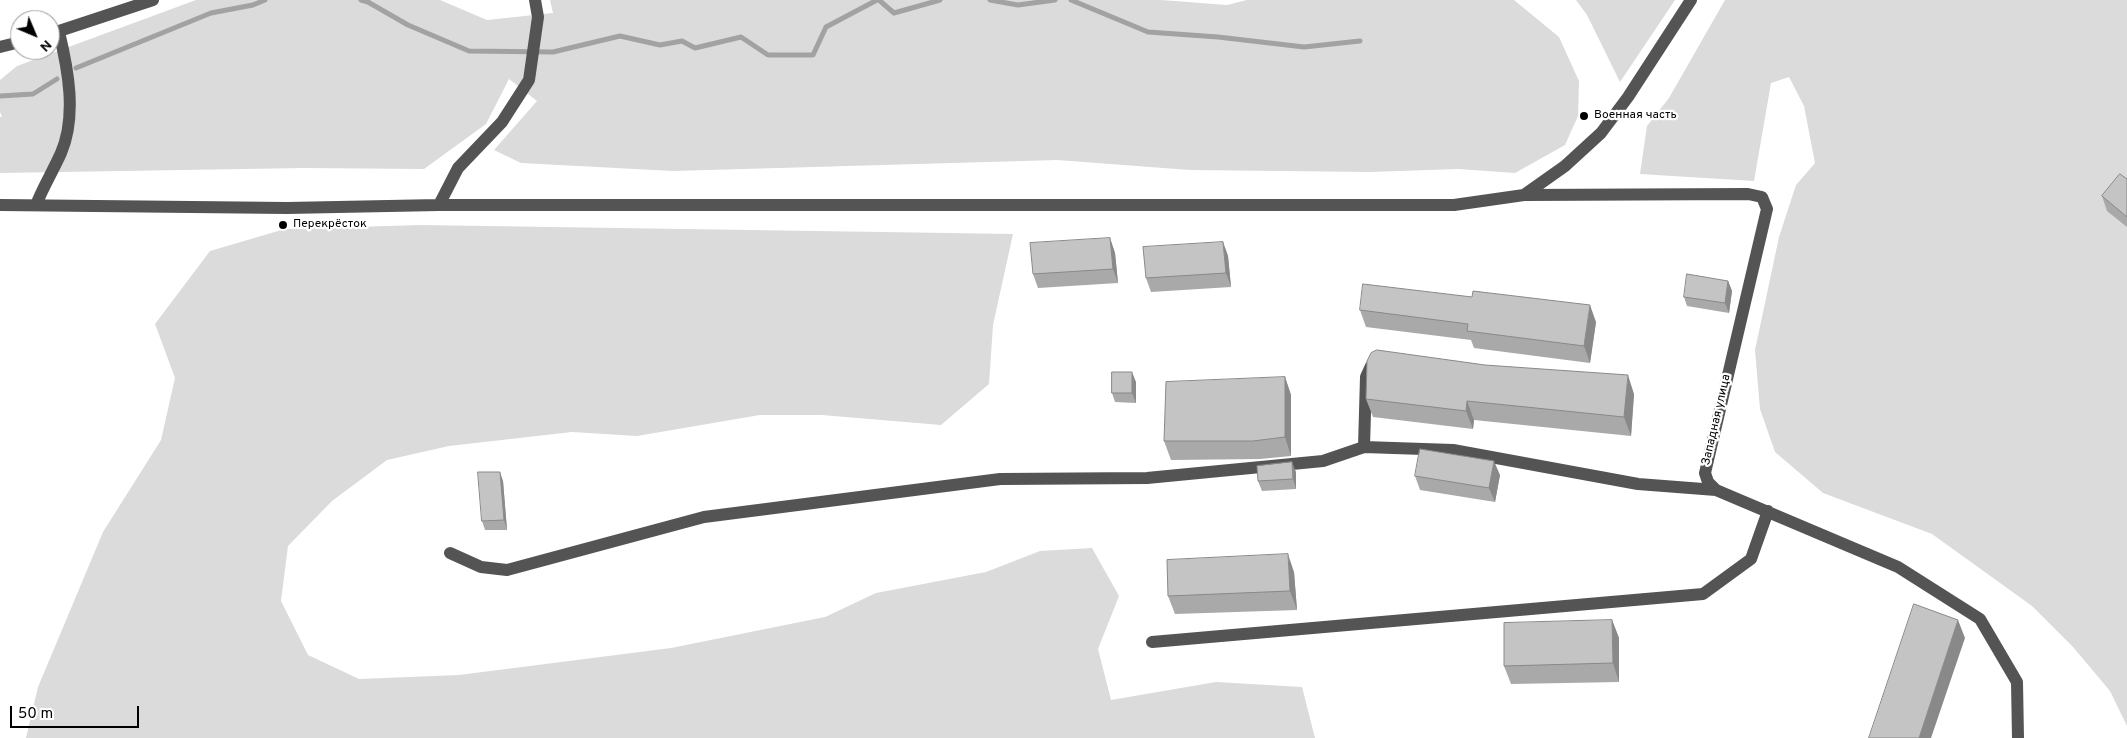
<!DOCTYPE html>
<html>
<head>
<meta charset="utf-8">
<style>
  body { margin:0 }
  #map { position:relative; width:2127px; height:738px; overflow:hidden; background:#fff; font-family:Overpass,sans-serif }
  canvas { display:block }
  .north { position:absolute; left:10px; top:10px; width:50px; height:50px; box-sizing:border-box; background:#fff; border:1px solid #999; border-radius:50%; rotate:135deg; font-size:14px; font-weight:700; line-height:20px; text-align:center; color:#000 }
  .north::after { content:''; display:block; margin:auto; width:18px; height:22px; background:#000; clip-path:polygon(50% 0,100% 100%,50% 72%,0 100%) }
  .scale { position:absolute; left:10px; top:706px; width:129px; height:22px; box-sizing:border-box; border:2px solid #000; border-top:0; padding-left:6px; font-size:15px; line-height:18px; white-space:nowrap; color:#000; -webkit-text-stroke:4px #fff; paint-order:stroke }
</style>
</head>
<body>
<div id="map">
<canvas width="2127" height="738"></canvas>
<div class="north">N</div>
<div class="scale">50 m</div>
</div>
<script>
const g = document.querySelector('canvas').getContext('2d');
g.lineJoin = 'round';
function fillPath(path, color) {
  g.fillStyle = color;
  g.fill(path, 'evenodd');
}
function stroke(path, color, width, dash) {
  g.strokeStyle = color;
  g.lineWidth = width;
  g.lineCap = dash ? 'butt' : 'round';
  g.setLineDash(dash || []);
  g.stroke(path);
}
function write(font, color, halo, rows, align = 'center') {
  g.font = font + ' Overpass,sans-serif';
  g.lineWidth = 4.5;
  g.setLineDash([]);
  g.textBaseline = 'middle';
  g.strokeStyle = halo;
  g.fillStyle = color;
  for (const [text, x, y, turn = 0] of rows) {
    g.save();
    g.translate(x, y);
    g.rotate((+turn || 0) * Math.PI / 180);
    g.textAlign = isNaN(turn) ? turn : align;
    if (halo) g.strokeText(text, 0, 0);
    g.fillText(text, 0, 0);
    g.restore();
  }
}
fillPath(new Path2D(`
  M196,0H440L487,20L553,13L550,0H1161L1227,5L1247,0H1514L1559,37L1579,81L1578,116L1565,145L1515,173L1458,169L1370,172L1190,170L1057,160L673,171L521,163L494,150L537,101L509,79L486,124L424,169L304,168L0,173V117H2L0,112V80L17,66Z
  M1576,0H1675L1620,82L1587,15Z
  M1725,0H2127V726L2110,691L2073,647L2032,606L1932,534L1823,493L1775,452L1760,409L1755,350L1779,237L1796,185L1815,163L1804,106L1789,77L1771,83L1754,181L1640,174L1647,126L1669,98Z
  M420,225L1013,234L993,325L989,384L941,425L822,415H760L637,436L572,432L449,446L387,460L332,501L288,546L281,601L308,655L359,679L459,675L671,648L825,617L876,593L986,572L1040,551L1092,548L1119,596L1098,649L1111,700L1216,682L1302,687L1315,738H26L38,687L103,532L161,440L175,378L155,324L210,251L285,229Z`), '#dbdbdb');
stroke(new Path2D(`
  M361,0L368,2L408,25L469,51L553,52L620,36L660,45L682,41L695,48L741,37L768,55H813L826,27L877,0
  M879,0L894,13L940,0
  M990,0L1018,5L1055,0
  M1071,0L1148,32L1218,37L1304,47L1360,41
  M76,68L211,13L253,5L265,0
  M0,96L33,94L57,79`), '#a2a2a2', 5);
stroke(new Path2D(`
  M50,34L153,0
  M0,47L20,42
  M1524,195L1748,194L1762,197L1767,209L1705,473L1708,482L1716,490L1898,567L1980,619L2017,682L2018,738
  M0,205L287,208L439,205H1454L1524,195L1565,166L1601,133L1628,97L1691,0
  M36,205C43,187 53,171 61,153C77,116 68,69 59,32
  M439,205L458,168L502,122L529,80L538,17L535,0
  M1364,447L1366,377L1371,366L1377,363
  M450,553L481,567L507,570L704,517L1000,479L1147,478L1323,461L1364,447L1453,450L1638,484L1716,490
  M1152,642L1703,594L1751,559L1768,511`), '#545454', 12);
fillPath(new Path2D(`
  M2127,179V227L2107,211L2102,196Z
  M1110,238L1115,253L1118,283L1038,288L1033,274Z
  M1223,242L1228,256L1231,287L1151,292L1146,278Z
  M1728,281L1732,291L1729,313L1687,306L1684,297Z
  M1360,310L1596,322L1590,363L1474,348L1471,340L1366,327Z
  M1285,377L1291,395V456L1260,459L1171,460L1164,441Z
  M1136,382V403L1115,402L1112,393Z
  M1634,394L1631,436L1474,420L1473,429L1373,417L1366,399Z
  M1296,472V489L1262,491L1258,481Z
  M1500,475L1495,502L1420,490L1415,476Z
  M503,481L507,530H485L482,521Z
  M1294,572L1297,610L1175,614L1168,596Z
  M1612,620L1619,638V682L1511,684L1504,666Z`), '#a9a9a9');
fillPath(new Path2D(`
  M1110,238L1115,253L1118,283L1113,269Z
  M1223,242L1228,256L1231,287L1226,273Z
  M1728,281L1732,291L1729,313L1725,303Z
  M1590,305L1596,322L1590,363L1584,346Z
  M1132,372L1136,382V403L1132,393Z
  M1628,375L1634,394L1631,436L1624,417Z
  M1285,377L1291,395V456L1285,437Z
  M1467,401L1474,420L1473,429L1466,411Z
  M1494,461L1500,475L1495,502L1489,488Z
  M1292,462L1296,472V489L1293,479Z
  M500,472L503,481L507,530L504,520Z
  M1288,554L1294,572L1297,610L1290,591Z
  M1612,620L1619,638V682L1613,663Z
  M1958,620L1965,638L1931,738H1919Z`), '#898989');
const building = new Path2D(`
  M2120,174L2127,179V217L2102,196Z
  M1110,238L1113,269L1033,274L1030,243Z
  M1223,242L1226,273L1146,278L1143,247Z
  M1687,274L1728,281L1725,303L1684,297Z
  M1363,284L1472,297L1473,291L1590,305L1584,346L1467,331L1468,324L1360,310Z
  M1377,350L1485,365L1628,375L1624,417L1467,401L1466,411L1366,399L1367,361L1371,353Z
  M1112,372H1132V393H1112Z
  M1285,377V437L1253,441H1164L1166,382Z
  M1420,449L1494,461L1489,488L1415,476Z
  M1292,462L1293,479L1258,481L1257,466Z
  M478,472H500L504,520L482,521Z
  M1288,554L1290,591L1168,596L1167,560Z
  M1914,604L1958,620L1919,738H1869Z
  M1612,620L1613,663L1504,666V623Z`);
fillPath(building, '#c4c4c4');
stroke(building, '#898989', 1);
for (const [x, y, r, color] of [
  [1584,116,5,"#000"],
  [283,225,5,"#000"]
]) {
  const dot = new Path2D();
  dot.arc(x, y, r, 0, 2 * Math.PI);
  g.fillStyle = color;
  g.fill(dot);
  stroke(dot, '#fff', 2);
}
write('12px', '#000', '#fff', [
  ["Военная часть",1594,116],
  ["Перекрёсток",293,225]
], 'left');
write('12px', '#000', '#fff', [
  ["Западная улица",1717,420,-77]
]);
</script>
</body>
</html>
